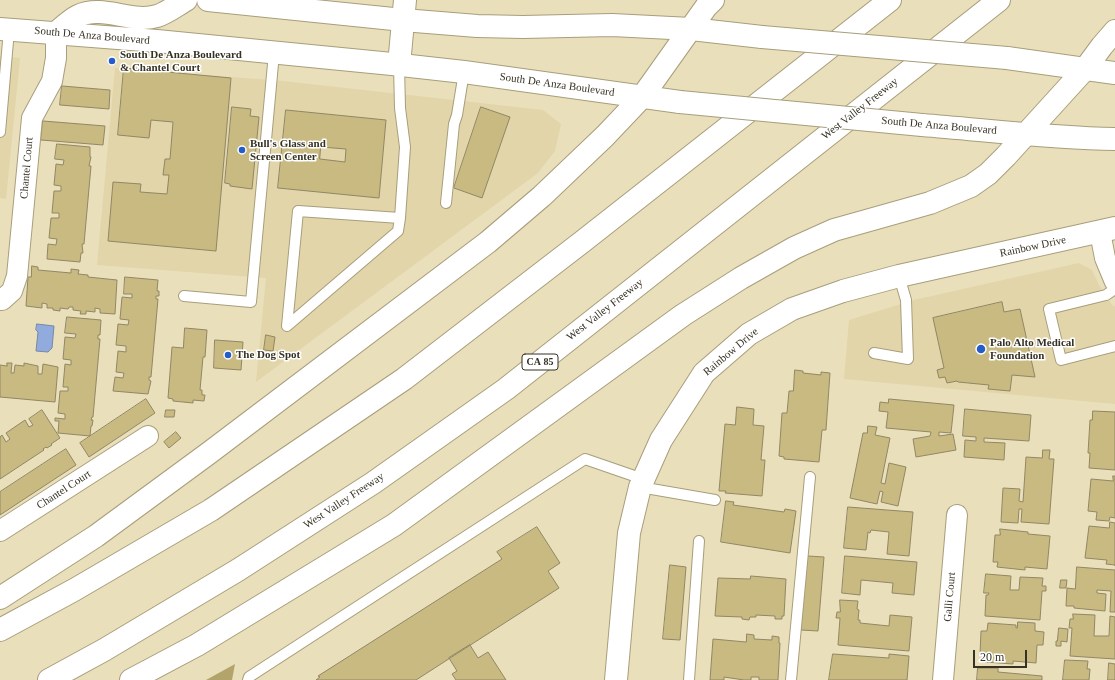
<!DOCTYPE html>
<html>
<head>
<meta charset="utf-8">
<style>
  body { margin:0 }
  #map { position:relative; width:1115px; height:680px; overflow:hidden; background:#e9dfbb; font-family:Georgia,serif }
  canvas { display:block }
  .scale { position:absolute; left:973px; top:650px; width:54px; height:18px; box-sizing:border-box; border:2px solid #353123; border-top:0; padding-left:5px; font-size:12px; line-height:14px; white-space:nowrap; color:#353123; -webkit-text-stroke:3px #fff; paint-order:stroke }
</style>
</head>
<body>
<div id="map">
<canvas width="1115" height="680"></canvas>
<div class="scale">20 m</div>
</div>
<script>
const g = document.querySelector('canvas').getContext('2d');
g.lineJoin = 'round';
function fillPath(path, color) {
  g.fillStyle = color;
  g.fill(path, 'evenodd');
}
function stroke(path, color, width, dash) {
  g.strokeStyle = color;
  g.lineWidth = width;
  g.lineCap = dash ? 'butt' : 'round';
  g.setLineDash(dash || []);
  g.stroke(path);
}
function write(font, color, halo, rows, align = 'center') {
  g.font = font + ' Georgia,serif';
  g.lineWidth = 3;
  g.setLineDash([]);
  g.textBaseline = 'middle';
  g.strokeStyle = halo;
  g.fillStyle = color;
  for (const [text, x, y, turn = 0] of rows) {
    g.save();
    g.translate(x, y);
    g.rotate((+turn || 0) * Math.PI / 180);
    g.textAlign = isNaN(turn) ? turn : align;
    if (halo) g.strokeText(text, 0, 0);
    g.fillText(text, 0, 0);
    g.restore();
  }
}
fillPath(new Path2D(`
  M0,56L20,58L6,199L0,198Z
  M115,68L283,81L543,110L561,124L555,151L538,173L256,382L266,278L97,265Z
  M1079,263L1092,270L1099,285L1112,305L1115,307V404L844,379L849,320L914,300Z`), '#e1d5a9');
fillPath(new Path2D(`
  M235,664L232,680H206Z`), '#b3a46c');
const water = new Path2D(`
  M37,324L54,326L52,348L48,352L36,351L38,332L36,330Z`);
fillPath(water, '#91acdc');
stroke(water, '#7587a4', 1);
const building = new Path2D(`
  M124,68L231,78L216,251L108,241L113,182L141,184L140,192L167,194L169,175H163L165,159H170L173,122L151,120L149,138L118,135Z
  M62,86L110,90L109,109L60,105Z
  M232,107L251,109L250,116L259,117L252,189L230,186V184L225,183Z
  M481,107L510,117L482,198L454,188Z
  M286,110L386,120L379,198L278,188ZM321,147L346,149L345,162L320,159Z
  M43,121L105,126L103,145L41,140Z
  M57,144L90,147V157H91L89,166H91L84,244H82L83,253H81L80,262L47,259L48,244L56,245L57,239L49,238L51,218H59V213H52L54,191H61V186L54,185L56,164L63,165L64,160L55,159Z
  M32,266L38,267V270L71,273V269L79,270L78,274L88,275V277L117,280L115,314L100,313V309L95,308V312L86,311V314H80L81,311L73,310V307H69L68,309L60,308V311L53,310V308H47V304L42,303V308L26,306L28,277H31Z
  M125,277L158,280L157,291H159V296H156V299H158L151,377H149V380L151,381L148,394L113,391L115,377L123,378L124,373L116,372L118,351L126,352V346L116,345L118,324L128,325L129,320L120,319L122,297L132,298V294H124Z
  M1002,302L1004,312L1020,309L1035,377L1012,375L1010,391L988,389L989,385L958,382L957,381L947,383L945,377L939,378L937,370L944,368L933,318Z
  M67,317L101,320L100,335H98V339H100L93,417H92L91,420H93L92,426H91L90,436L58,433L59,421H55V418L65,419V414L58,413L60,391H68V387H63L65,364L71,365V360L63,359L65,337L75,338L76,334L65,333Z
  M185,328L207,330L205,357H203L200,390H202V395H205L204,401L193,400V403L173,401V399L168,398L172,347L183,348Z
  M266,335L275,337L273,351L264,350Z
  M215,340L243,342L241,370L214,368Z
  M7,363H12L11,373H14L15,365L24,366V363L38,366V374H42L43,364L58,367L55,402L0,397V365L7,366Z
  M795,370L803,371V373L821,375V372L830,373L826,430H822L819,462L784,459V457L779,456L782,413H787L789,391H793Z
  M146,399L155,413L89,457L80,443Z
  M889,399L954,405L951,433L939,432V436L953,434L956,450L916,457L913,439L930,436L931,432L886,428L888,412L879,411L880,402L888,403Z
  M737,407L754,409L753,425L764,426L761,460H765L762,496L725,493L726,491H719L725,424L735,425Z
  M965,409L1031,415L1029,441L984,438V442L1005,443L1004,460L964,457L965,440L976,441V437L963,436Z
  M42,410L60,438L51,444L52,445L47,448L46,447L43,449L44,450L0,479V437L2,435L6,442L10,439L6,433L25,420L29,427L33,425L29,419Z
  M166,410H175L174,417H165Z
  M1093,411L1115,412V470L1089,468L1090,453H1088L1090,420H1092Z
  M868,426L877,427L875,435L890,438L881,483L885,484L889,463L906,467L898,506L881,502L883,492L880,491L877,504L850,498L863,433H867Z
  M176,432L181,438L169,448L164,442Z
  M66,449L76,465L0,515V492Z
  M1043,450H1050L1049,459H1054L1049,524L1021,522L1022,509H1019L1018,523L1001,522L1003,488L1020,489L1019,501L1023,502L1026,457L1042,458Z
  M1113,476H1115V518L1110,517L1109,521L1096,520L1097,512L1088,511L1091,479L1113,481Z
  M726,501L734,502L733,505L784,512L785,509L796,511L790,553L721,542Z
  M848,507L913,512L909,556L887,554L889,532L871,530L870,533L868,532L866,550L844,548Z
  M1110,522L1115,523V566V565L1106,564L1107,560L1085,558L1089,526L1109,528Z
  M537,527L560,563L548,571L559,588L416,680H316L320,677L318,676L502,559L497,552Z
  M1000,529L1028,532V534L1050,536L1047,569L1025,567V570L997,567L998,562H993L995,535H1000Z
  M808,556L824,557L818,631L801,630Z
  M845,556L917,562L914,595L892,593L893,583L861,580L860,595L842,593Z
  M670,565L686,567L680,640L663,639Z
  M1077,567L1115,570V612H1110L1111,591L1097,590V593L1106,594L1105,611L1074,608V606H1066L1067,588L1075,589Z
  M986,574L1011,576L1010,590H1019L1020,577L1043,578L1042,586H1046V591H1042L1040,620L985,616L986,595H988L989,593H984Z
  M751,576L786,579L784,616H782V619H775V616L756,615V617H750L749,620L742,619V617L715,616L718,578L750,579Z
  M1061,580H1067L1066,588H1060Z
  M840,600L858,601L857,609L859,610L858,620H860V623L889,626L890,615L912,617L909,651L838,645L840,618H836L837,612H840Z
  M1073,614L1095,615L1094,636H1109L1110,616L1115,617V659L1070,656L1072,628H1069L1070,619H1073Z
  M1018,622L1035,623V631L1044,632L1043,645H1037L1036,663L1013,661V664L985,662L986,654H980L981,631H987L988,623L1016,625V628H1017Z
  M1059,628L1068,629L1067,642L1061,641V646H1056V641H1057Z
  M747,634L754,635V639L772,640V636L779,637V643H780L778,680H759V677H751V680H744L724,677V680H710L713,639L746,642Z
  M470,645L478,658L488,652L506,680H456L452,674L457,671L449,658Z
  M833,654L889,658V654L909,656L907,680H829Z
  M1065,660L1088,661L1087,669H1090L1089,680H1063Z
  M1109,663L1115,664V680H1108Z
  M978,668H998V672L1042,676V680H977Z`);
fillPath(building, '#c9ba82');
stroke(building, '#918765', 1);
const service = new Path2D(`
  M399,65L400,108L405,147L400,218L298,211L287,326L398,231L400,218
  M0,132L9,30
  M446,203L454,124L457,115L464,72
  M1115,289L1106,295L1049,309L1061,360L1115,346
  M184,296L251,302L274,53
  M874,353L908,359L906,300L899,276
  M640,487L715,500
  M248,680L249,677L585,459L643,479
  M689,680L699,541
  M791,680L810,477`);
const minor = new Path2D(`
  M1100,232L1105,258L1115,282
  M0,300H2L12,291L17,276L32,118L52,81L56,58V33
  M0,531L148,436
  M943,680L957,515`);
const tertiary = new Path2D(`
  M399,65L405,0
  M616,680L629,533L640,487L661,440L704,373L749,334L792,309L843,291L899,276L1115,228`);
const primary = new Path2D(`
  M208,0L403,20L477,26L523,27L612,25L691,29L762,37
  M0,29L157,41L392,64L464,72L680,102
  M56,33C63,27 70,20 78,16C103,4 132,24 157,16C167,13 177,5 186,0
  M1007,58L1115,73
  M922,125C986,130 1050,138 1115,139`);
const motorway = new Path2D(`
  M0,598L96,536L209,453L488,242L542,196L605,136L642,97L706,7L713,0
  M0,630L74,590L211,510L404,379L582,242L890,0
  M49,680L104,650L238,570L373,483L506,389L999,0
  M131,680L197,645L394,525L683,315L741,278L794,248L834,230L930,203L971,186L988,174L1006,156L1085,69L1102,46L1115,31`);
stroke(service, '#a89e7b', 12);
stroke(minor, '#a89e7b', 22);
stroke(tertiary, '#a89e7b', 24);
stroke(primary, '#a89e7b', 24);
stroke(motorway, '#a89e7b', 24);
stroke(service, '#fff', 10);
stroke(minor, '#fff', 20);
stroke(tertiary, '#fff', 22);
stroke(primary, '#fff', 22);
stroke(motorway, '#fff', 22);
const primaryBridge = new Path2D(`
  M762,37L1007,58
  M680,102L922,125`);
stroke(primaryBridge, '#a89e7b', 24, []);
stroke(primaryBridge, '#fff', 22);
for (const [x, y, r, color] of [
  [112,61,4,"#245cc9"],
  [242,150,4,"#245cc9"],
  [981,349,5,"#245cc9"],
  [228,355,4,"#245cc9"]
]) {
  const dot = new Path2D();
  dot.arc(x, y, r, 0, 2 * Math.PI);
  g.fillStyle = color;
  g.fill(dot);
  stroke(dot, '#fff', 1.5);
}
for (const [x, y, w] of [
  [540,362,36]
]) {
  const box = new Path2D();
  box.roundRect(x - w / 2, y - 8, w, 16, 3);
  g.fillStyle = '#fff';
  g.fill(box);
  stroke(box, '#353123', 1);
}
write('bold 10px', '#353123', null, [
  ["CA 85",540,362]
]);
write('11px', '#353123', '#fff', [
  ["South De Anza Boulevard",92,36,5],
  ["South De Anza Boulevard",557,85,8],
  ["West Valley Freeway",860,109,-38],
  ["South De Anza Boulevard",939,126,5],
  ["Chantel Court",27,168,-85],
  ["Rainbow Drive",1033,247,-12],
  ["West Valley Freeway",605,310,-38],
  ["Rainbow Drive",731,352,-40],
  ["Chantel Court",64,490,-33],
  ["West Valley Freeway",344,501,-33],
  ["Galli Court",950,597,-85]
]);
write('bold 11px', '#353123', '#fff', [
  ["South De Anza Boulevard",120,55],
  ["& Chantel Court",120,68],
  ["Bull's Glass and",250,144],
  ["Screen Center",250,157],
  ["Palo Alto Medical",990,343],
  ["Foundation",990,356],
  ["The Dog Spot",236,355]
], 'left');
</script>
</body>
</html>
